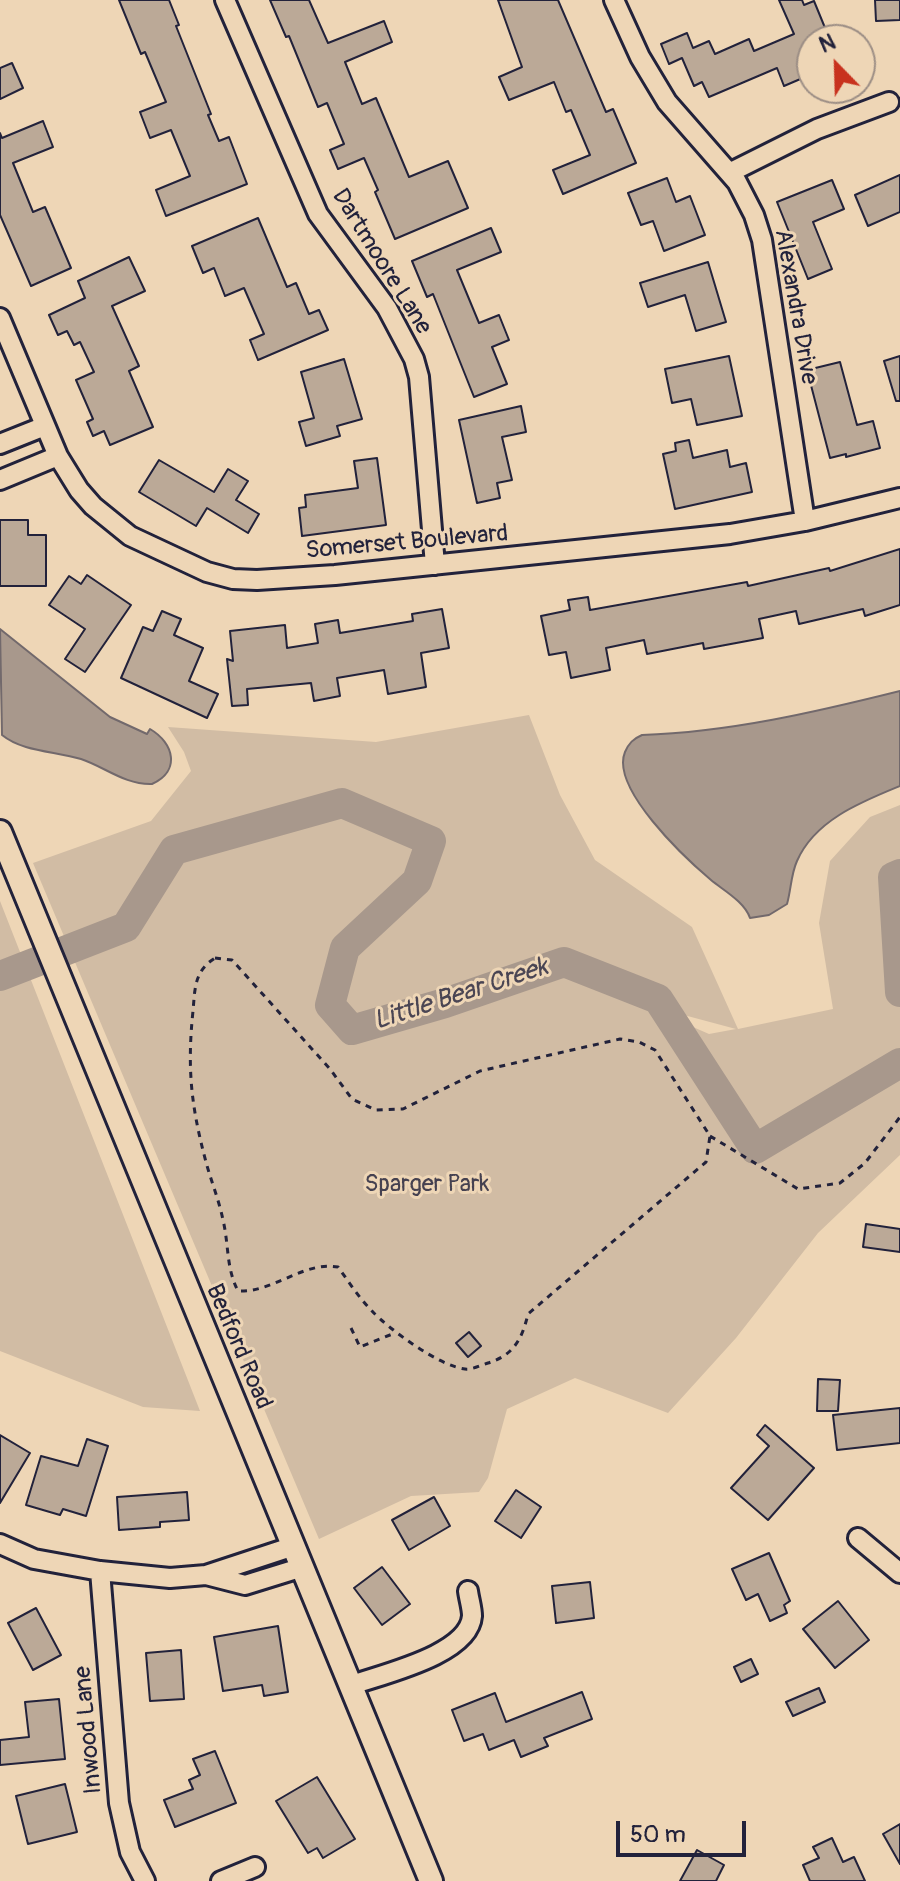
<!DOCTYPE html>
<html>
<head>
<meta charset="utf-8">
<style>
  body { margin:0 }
  #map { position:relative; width:900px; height:1881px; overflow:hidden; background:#eed6b6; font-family:Pangolin,sans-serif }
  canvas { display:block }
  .north { position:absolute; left:796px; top:24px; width:80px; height:80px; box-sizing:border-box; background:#eed6b6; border:2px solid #9c8e85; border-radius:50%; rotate:337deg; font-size:22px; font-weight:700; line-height:32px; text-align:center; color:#22223b }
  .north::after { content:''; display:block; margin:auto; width:28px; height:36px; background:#c8321e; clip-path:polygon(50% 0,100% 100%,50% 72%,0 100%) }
  .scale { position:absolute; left:616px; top:1821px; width:130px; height:36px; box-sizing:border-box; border:4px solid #22223b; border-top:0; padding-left:10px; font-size:24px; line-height:28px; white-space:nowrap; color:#22223b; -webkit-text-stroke:6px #eed6b6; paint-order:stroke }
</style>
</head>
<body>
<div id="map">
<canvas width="900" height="1881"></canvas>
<div class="north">N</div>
<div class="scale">50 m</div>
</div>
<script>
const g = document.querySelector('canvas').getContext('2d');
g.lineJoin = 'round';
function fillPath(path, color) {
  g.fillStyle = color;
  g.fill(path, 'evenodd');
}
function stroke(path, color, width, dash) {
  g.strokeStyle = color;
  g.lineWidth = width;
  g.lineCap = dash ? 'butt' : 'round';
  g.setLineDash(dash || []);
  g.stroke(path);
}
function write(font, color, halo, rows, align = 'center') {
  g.font = font + ' Pangolin,sans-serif';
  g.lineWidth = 6;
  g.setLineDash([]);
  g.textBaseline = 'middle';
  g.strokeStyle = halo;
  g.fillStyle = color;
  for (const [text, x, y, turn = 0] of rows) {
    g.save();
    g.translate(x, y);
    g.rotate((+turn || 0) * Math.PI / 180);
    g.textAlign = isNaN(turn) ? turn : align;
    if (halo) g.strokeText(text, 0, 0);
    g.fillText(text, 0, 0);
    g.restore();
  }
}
fillPath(new Path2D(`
  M529,715L560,795L595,860L692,927L738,1029L833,1009L819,923L830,861L870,817L900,805V1155L818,1233L736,1338L668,1413L575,1378L507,1409L488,1478L479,1492L411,1496L319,1539L33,863L151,821L191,771L184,752L168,727L376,742ZM638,1003H639L736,1029L709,1034Z
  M0,901L200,1411L143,1407L0,1351Z`), '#d1bca4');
const water = new Path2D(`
  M0,629L110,717L147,734L150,729C174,743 181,771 152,784C125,785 105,767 81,759C55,751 23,752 2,735Z
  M900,691V786C861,802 815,820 797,861C791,874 791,890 787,904L769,915L750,918C745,902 723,890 711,880C685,858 610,788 625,752C629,743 633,739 642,735C730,732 816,712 900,691Z`);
fillPath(water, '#a8988c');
stroke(water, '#72696c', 2);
stroke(new Path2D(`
  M900,874L893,877L900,992
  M0,976L126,927L174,850L342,803L431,841L417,881L345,948L330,1005L352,1030L445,1003L564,962L658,999L755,1149L900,1063`), '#a8988c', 30);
const building = new Path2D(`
  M119,0H169L179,25L176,26L211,114L208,115L219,141L229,137L247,184L166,216L156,190L190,176L171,130L150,138L140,112L166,102L145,52L141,54Z
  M270,0H309L328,43L384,21L392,42L345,62L362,104L376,98L409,177L448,161L468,208L395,239L375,192L378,190L364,158L338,169L330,150L344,144L327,103L318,107L289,36L286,37Z
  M498,0H558L606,112L613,109L636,163L563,194L553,170L590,155L571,110L566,112L554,82L509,100L499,77L522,67Z
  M779,0H802L804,5L814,1L830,40H812V74L784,86L777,68L709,97L702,82L694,86L682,58L669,64L661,44L687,33L693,48L709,41L715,54L749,39L754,51L794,34Z
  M875,0H900V20L876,21Z
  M12,63L23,88L0,99V68Z
  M43,121L53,147L13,163L33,212L45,207L71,268L31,286L0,215V133L2,138Z
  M900,175V212L868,226L855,195Z
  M667,178L676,202L690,196L705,235L664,251L653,221L641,225L628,193Z
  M832,180L844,209L813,222L832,269L808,279L777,202Z
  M258,218L287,287L296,283L309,314L319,310L328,330L258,360L250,340L264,334L244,288L225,296L214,268L203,273L192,246Z
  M491,228L501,252L457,270L479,323L499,315L509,340L492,347L507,384L474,397L433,294L427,297L412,261Z
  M129,257L145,291L112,306L139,366L129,371L153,427L110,445L104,431L93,436L87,422L93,419L76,380L94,372L80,342L74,345L67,331L58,335L49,315L85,298L78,281Z
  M708,262L726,322L696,331L685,295L648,307L640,283Z
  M729,356L742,416L697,425L691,399L672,403L665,369Z
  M900,356V401H896L884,361Z
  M344,359L362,419L337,426L340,436L306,446L299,422L314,418L301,372Z
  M840,362L857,425L873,421L880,448L846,457V454L830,458L807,370Z
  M521,406L526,432L502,437L512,480L497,483L500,498L477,503L459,420Z
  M689,440L693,458L727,450L730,467L746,463L752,492L675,509L663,454L676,451L675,443Z
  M377,458L386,525L302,536L299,508L306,507L305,495L358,488L354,461Z
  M159,460L214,492L228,469L248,481L236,500L259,514L248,533L207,508L196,526L139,492Z
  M0,520H28V535H46V586H0Z
  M900,549V605L865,616L863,609L799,624L796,611L759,619L763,638L704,649L703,643L647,654L644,640L606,648L610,670L571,678L566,652L549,655L541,616L570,610L568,600L588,597L590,610L747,582L748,586L829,568L830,571Z
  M87,575L131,605L85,672L65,659L85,629L49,605L69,576L81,584Z
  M442,609L449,648L421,653L426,687L388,694L384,670L337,678L340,696L314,701L311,683L247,689L248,705L232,706L227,659L233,661L230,631L285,625L287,648L318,643L315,624L338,620L340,633L413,621L412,614Z
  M162,611L181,619L174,635L203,648L189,681L218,694L207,718L121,678L143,627L153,631Z
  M866,1224L900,1229V1252L863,1247Z
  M469,1332L481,1346L468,1357L456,1343Z
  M818,1379L840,1380L838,1411H817Z
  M900,1408V1443L837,1450L833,1415Z
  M765,1425L814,1468L768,1520L731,1488L769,1446L757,1435Z
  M0,1435L30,1453L0,1503Z
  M87,1439L108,1446L86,1516L63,1509L60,1515L26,1505L41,1456L78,1466Z
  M516,1490L541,1507L521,1538L495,1521Z
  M187,1492L189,1520L160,1522V1527L119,1530L117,1497Z
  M434,1497L450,1526L409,1550L392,1520Z
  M769,1553L790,1601L784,1605L787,1613L770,1621L758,1594L746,1600L732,1569Z
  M382,1567L410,1604L382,1625L354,1588Z
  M590,1582L594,1618L556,1623L552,1586Z
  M838,1601L869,1640L835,1668L803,1629Z
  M36,1608L61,1655L33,1670L8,1623Z
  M278,1626L288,1692L264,1696L262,1685L223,1691L214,1637Z
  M181,1650L184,1699L150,1701L146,1653Z
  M751,1659L758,1674L741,1682L734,1667Z
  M819,1688L825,1702L793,1716L786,1702Z
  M582,1692L592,1719L544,1738L548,1746L521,1757L514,1740L489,1750L483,1734L464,1741L452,1710L495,1693L506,1722Z
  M59,1699L65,1759L0,1765V1740L29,1737L25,1702Z
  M215,1751L236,1803L175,1827L164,1800L193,1789L189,1780L200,1775L193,1759Z
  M317,1777L355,1839L323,1858L317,1848L308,1853L276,1801Z
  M65,1784L77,1832L28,1844L16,1796Z
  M900,1824V1864L883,1834Z
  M832,1838L843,1862L854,1857L865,1881H810L803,1865L819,1858L813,1847Z
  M697,1850L724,1865L716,1881H680Z`);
fillPath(building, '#bba997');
stroke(building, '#22223b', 2);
const minor = new Path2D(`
  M225,0L318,214L387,308L414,359L419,377L435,565
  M614,0L640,57L667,102L737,182L754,215L762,240L805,521
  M729,173L817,129L889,102
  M0,318L58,456L79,490L93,506L130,536L207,572L233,579L257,580L335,575L730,534L805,521L900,498
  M0,444L45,426
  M0,480L58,456
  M858,1538L900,1573
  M0,1544L34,1559L100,1571L170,1578L206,1575L294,1546
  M100,1571L119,1803L130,1852L145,1881
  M206,1575L245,1585L303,1567
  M352,1685C382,1674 469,1655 472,1616C472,1608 469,1599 468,1591
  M221,1881L255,1867`);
const tertiary = new Path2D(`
  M0,832L431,1881`);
stroke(minor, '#22223b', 24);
stroke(tertiary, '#22223b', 28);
stroke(new Path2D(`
  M215,958L232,960L330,1069L352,1099L376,1110L403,1109L480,1071L620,1039L639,1042L655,1050L710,1136L706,1162L528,1314C522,1339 514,1355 488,1363C481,1365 472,1370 465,1369C439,1366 390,1330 372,1311C359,1298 349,1282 338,1267C303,1261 273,1293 238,1291C226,1268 229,1245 223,1220C219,1200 211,1181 206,1162C191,1106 187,1068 193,1011C195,989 194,971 215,958Z
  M710,1136L798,1189L840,1183L865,1163L900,1117
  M351,1328L360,1347L395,1333`), '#22223b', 3, [6, 6]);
stroke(minor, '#eed6b6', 18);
stroke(tertiary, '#eed6b6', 22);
write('24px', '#22223b', '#eed6b6', [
  ["Dartmoore Lane",381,262,58],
  ["Alexandra Drive",795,307,80],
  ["Somerset Boulevard",407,543,-5],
  ["Bedford Road",238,1347,67],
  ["Inwood Lane",89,1730,-95]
]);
write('24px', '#454150', '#eed6b6', [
  ["Sparger Park",427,1185]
]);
write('italic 26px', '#4a4553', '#eed6b6', [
  ["Little Bear Creek",461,995,-18]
]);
</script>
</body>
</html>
